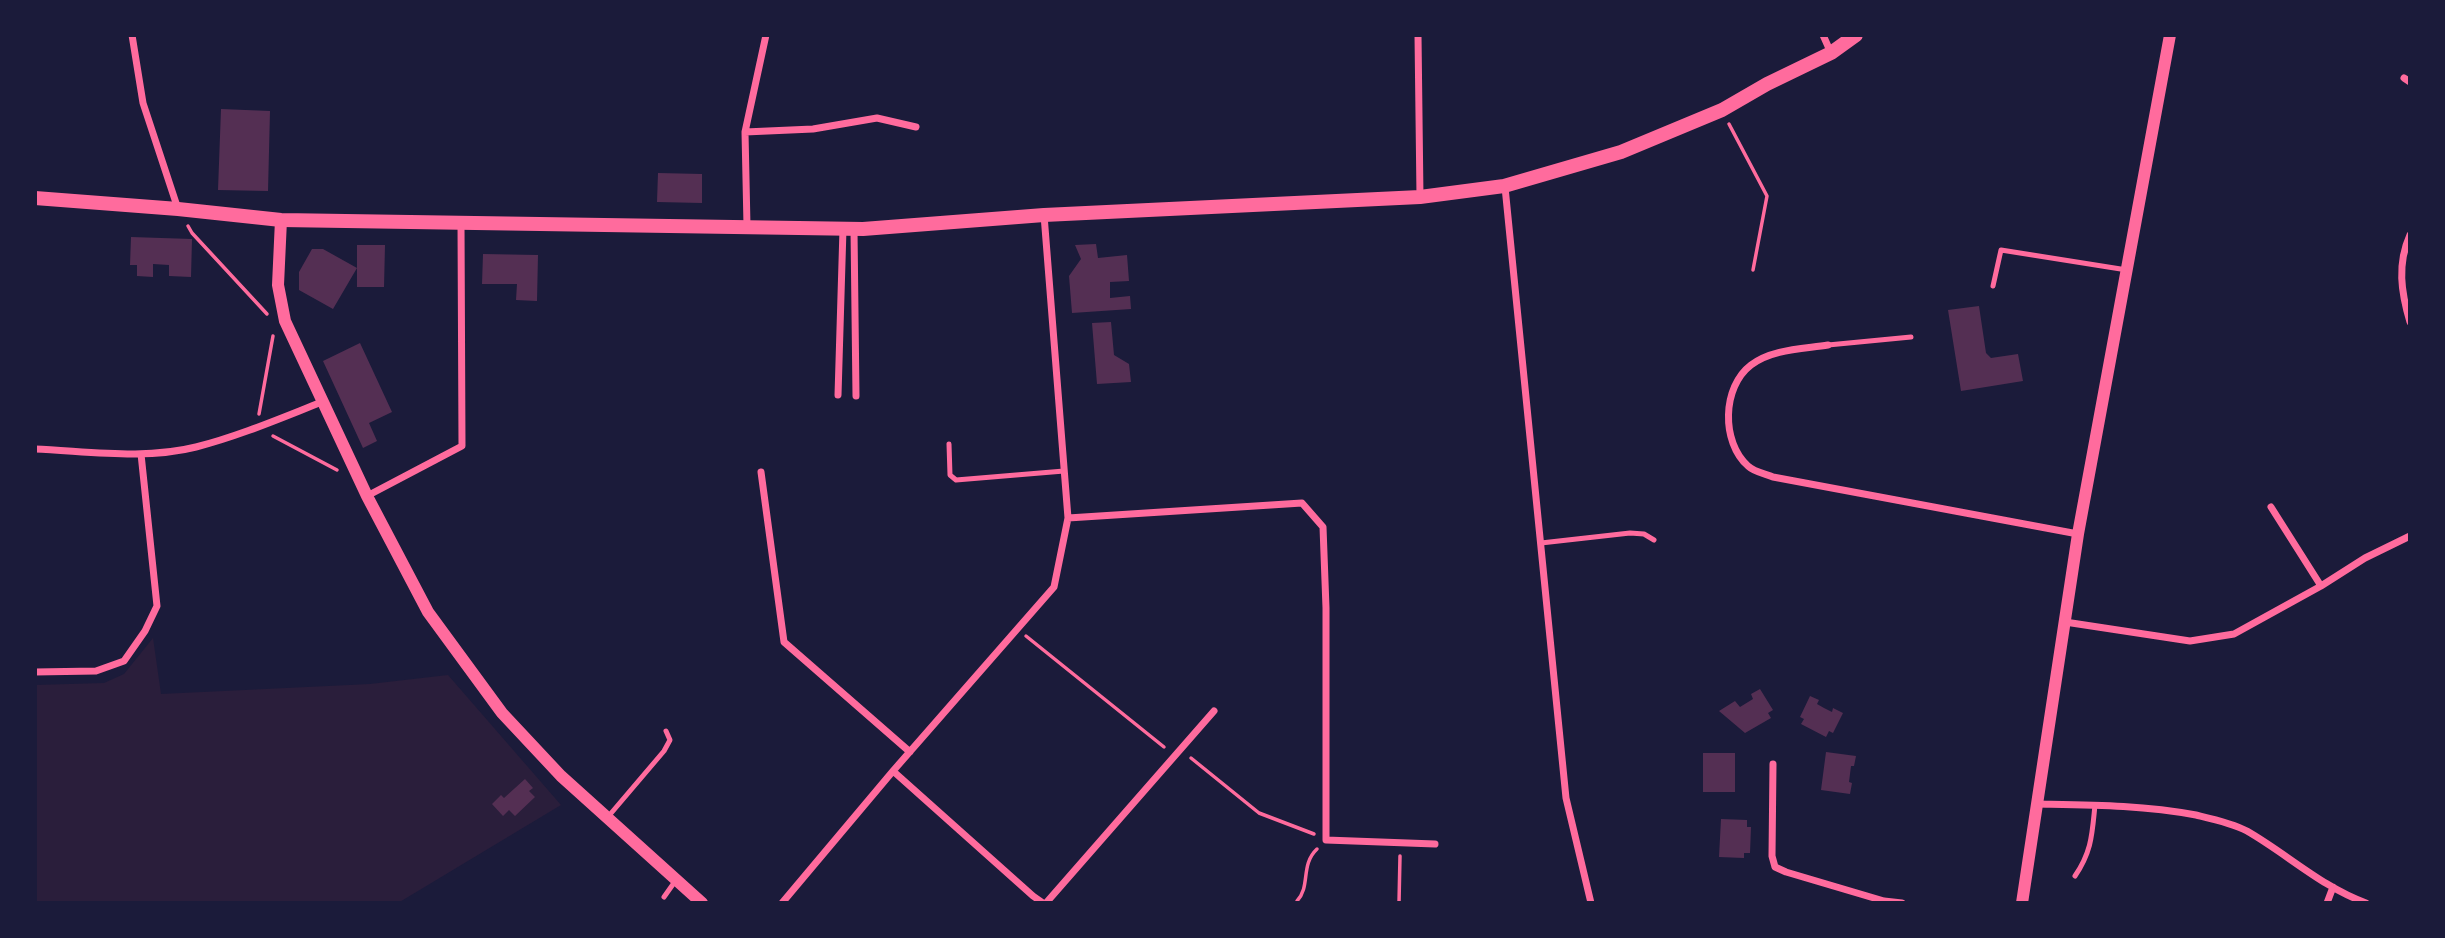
<!DOCTYPE html>
<html>
<head>
<meta charset="utf-8">
<style>
  body { margin:0 }
  #map { position:relative; width:2445px; height:938px; overflow:hidden; background:#1b1b3a; font-family:Inter,sans-serif }
  canvas { display:block }
  .frame { position:absolute; inset:0; border:37px solid #1b1b3a; pointer-events:none }
</style>
</head>
<body>
<div id="map">
<canvas width="2445" height="938"></canvas>
<div class="frame"></div>
</div>
<script>
const g = document.querySelector('canvas').getContext('2d');
g.lineJoin = 'round';
function fillPath(path, color) {
  g.fillStyle = color;
  g.fill(path, 'evenodd');
}
function stroke(path, color, width, dash) {
  g.strokeStyle = color;
  g.lineWidth = width;
  g.lineCap = dash ? 'butt' : 'round';
  g.setLineDash(dash || []);
  g.stroke(path);
}
fillPath(new Path2D(`
  M153,638L161,694L370,684L448,675L561,805L398,903H35V685L104,683L124,674Z`), '#2a1e3b');
fillPath(new Path2D(`
  M221,109L270,111L268,191L218,190Z
  M658,173L702,174V203L657,202Z
  M131,237L192,239L191,277L169,276V265L153,264V277L137,276V265H130Z
  M1096,244L1098,258L1127,255L1129,281L1110,282V298L1130,296L1131,309L1072,313L1069,276L1081,259L1075,245Z
  M357,245H385L384,287H357V268L333,309L299,290V272L312,249H323L357,268Z
  M483,254L538,255L537,301L516,300L517,284H482Z
  M1979,306L1986,353L1991,358L2018,354L2023,381L1961,391L1948,310Z
  M1111,322L1114,355L1129,364L1131,382L1097,384L1092,323Z
  M360,343L392,412L369,423L377,441L363,448L323,361Z
  M1760,689L1773,710L1768,713L1771,718L1745,733L1719,711L1735,701L1740,707L1753,699L1751,694Z
  M1810,696L1819,700L1817,704L1824,708L1832,712L1833,708L1843,713L1833,733L1829,731L1826,737L1801,724L1804,719L1800,717Z
  M1826,752L1856,756L1854,766H1851L1849,782L1852,783L1850,794L1821,790Z
  M1703,753H1735V792H1703Z
  M525,779L533,788L529,791L535,797L515,816L509,810L503,816L492,804L501,795L504,798Z
  M1721,819L1747,820V827H1751L1750,853H1744V858L1719,857Z`), '#542f53');
stroke(new Path2D(`
  M1729,124L1767,196L1753,270
  M188,226L192,233L267,314
  M259,414L273,336
  M273,436L337,470
  M1026,636L1164,747
  M1191,758L1259,813L1314,834
  M1299,903L1297,901C1311,886 1300,865 1317,849
  M1399,903L1400,856`), '#ff6b9d', 3.5);
stroke(new Path2D(`
  M1993,286L2001,250L2127,270
  M1828,345L1911,337
  M949,444L950,475L956,480L1064,471
  M1541,543L1630,533L1644,534L1654,540
  M607,818L664,751L670,740L666,731
  M2075,876C2092,851 2092,834 2095,805
  M664,897L676,880`), '#ff6b9d', 5);
stroke(new Path2D(`
  M132,35L143,103L178,209
  M1418,35L1420,197
  M1823,35L1831,53
  M2404,78L2410,82
  M745,132L813,129L877,118L916,127
  M1505,187L1566,798L1591,903
  M747,226L745,132L766,35
  M854,230L856,396
  M2410,235C2397,264 2401,292 2410,322
  M1828,345C1803,349 1772,349 1751,365C1722,387 1721,442 1748,466C1754,472 1766,474 1773,477L2078,534
  M838,395L843,229
  M35,449C87,451 145,460 196,447C239,436 281,418 322,402
  M761,472L784,642L910,752
  M367,496L462,446L461,223
  M2271,507L2321,586
  M1068,518L1302,503L1323,527L1326,608V840L1435,844
  M2065,622L2190,641L2234,634L2321,586L2365,558L2410,536
  M35,672L96,671L124,661L145,631L157,606L141,454
  M1773,764L1772,856L1775,867L1786,872L1884,901L1902,903
  M893,771L1033,896L1043,903
  M2037,804C2092,805 2142,805 2196,815C2213,819 2232,823 2247,831C2287,854 2322,887 2366,903
  M782,903L893,771L1054,587L1068,518L1044,215
  M1046,903L1214,711
  M2327,903L2333,887`), '#ff6b9d', 7);
stroke(new Path2D(`
  M281,220L278,285L285,321L367,496L428,612L502,713L561,776L702,903
  M2022,903L2078,534L2170,35`), '#ff6b9d', 12);
stroke(new Path2D(`
  M35,198L178,209L281,220L863,229L1044,215L1420,197L1504,186L1621,152L1722,110L1767,84L1831,53L1856,35`), '#ff6b9d', 14);
</script>
</body>
</html>
